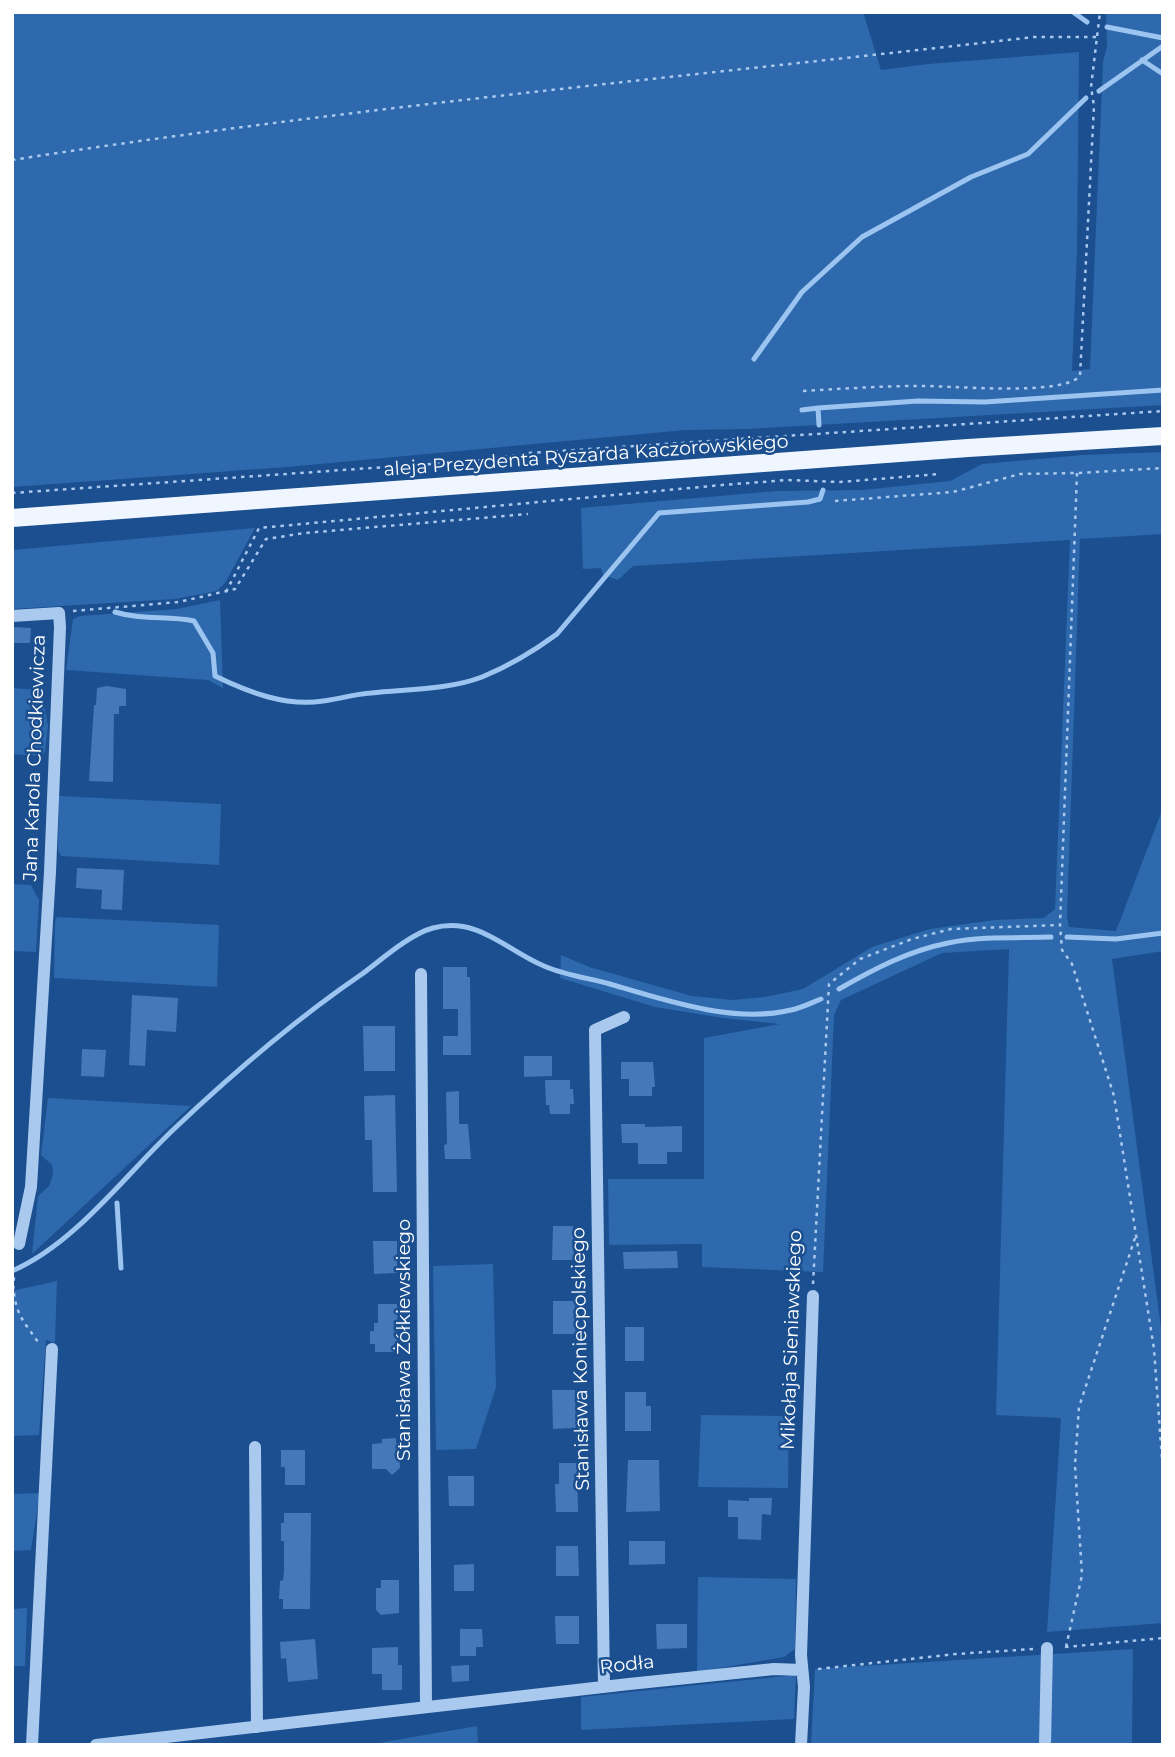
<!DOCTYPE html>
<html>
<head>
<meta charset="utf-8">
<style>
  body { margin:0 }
  #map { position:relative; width:1175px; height:1757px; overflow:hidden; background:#1b4f8f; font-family:Montserrat,sans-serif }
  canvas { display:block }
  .frame { position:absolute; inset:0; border:14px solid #fff; pointer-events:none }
</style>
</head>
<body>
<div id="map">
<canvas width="1175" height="1757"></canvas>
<div class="frame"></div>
</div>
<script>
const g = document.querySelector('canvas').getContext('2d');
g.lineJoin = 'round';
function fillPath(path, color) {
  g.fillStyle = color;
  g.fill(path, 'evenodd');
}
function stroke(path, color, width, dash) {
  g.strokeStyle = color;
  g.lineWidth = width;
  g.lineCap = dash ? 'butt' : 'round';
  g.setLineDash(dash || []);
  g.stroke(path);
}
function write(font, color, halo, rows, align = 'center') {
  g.font = font + ' Montserrat,sans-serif';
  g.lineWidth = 5;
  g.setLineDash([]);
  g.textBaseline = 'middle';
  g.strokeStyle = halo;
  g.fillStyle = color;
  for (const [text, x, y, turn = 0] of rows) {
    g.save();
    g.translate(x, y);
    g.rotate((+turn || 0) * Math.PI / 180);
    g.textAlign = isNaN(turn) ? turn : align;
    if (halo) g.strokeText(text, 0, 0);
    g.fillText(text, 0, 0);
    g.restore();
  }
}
fillPath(new Path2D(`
  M12,12H863L881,70L928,64L1079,52L1077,251L1072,371L1090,369L1103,62L1107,47L1106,12H1163V405L748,429L685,430L287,467L12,487Z
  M1163,452V534L1080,539L1067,916L1069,927L1116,931L1163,808V951L1112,959L1163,1343V1623L1047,1632L1061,1418L996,1415L1009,949L942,953L841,1000L834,1015L823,1272L702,1267V1244L609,1245L608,1179H704V1038L780,1024L723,1018L655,1007L560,978L561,955L589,967L692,996L733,1000L765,997L803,989L872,947L930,929L995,920L1044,918L1055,909L1070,540L633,566L618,580L603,575L601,568L583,569L581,508L777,491L862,490L950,481L982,464L1083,455Z
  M255,528L225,583L217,591L175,599L12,609V550Z
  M220,600L223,688L208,680L66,670L73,619L80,616L177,609Z
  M12,688L41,690L48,726L45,752L39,756L12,754Z
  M59,796L221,804L219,865L61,856L58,850Z
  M12,884L31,885L39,900L36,952L12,951Z
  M57,917L219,925L217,987L54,978L55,922Z
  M48,1098L191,1106L32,1254L38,1196L49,1186L53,1174L52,1165L41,1155Z
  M493,1264L496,1387L476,1449L436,1450L433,1266Z
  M57,1281L55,1343L46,1340L39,1435L12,1436V1291Z
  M701,1415L789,1416L788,1488L698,1487Z
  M40,1493L31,1550L12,1551V1494Z
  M698,1577L796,1579L795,1649L784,1657L697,1672Z
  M27,1608L25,1666H12V1609Z
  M1133,1649L1132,1745H811L815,1669Z
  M796,1675L794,1719L581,1730V1697Z
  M477,1726L478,1745H367Z`), '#2e69ad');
stroke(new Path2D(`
  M1073,12L1087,22
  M1107,27L1163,38
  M1142,60L1163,74
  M1099,91L1163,46
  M754,359L802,292L862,237L971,177L1028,154L1086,98
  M818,408L918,401L985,402L1163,390
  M802,410L818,408L819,425
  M115,612C144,621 167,615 194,621L213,653L215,676C248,692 286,707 323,701C339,699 355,694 371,693C407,689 448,690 482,677C509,666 534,651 557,634L659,513L808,502L820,499L823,490
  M1067,937L1116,939L1163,933
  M839,989C874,969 908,951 948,943C981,936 1017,938 1051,937
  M117,1203L121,1268
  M12,1271C75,1244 125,1175 174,1129C233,1073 296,1019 362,974C381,960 410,934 433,928C477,916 506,950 544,966C564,975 588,978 610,984C664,1000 735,1024 791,1010C801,1008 811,1003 821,999`), '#9cc4f0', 5);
fillPath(new Path2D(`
  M12,627L31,628L30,643H12Z
  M107,686L126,689V706H119V714H114L113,782L89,781L94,705H96L97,688Z
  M77,868L124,870L122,910L101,909L102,890L76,888Z
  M443,967H467V977H470L471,1055H443V1036H458V1009H443Z
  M132,995L178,998L176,1032L147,1030L145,1066L129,1065Z
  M363,1026H395V1071H364Z
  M82,1049L106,1050L104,1077L81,1076Z
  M524,1056H552V1076L524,1077Z
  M621,1062H653L655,1087H652V1096H629V1079H621Z
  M545,1080H570V1089H573L574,1104H570V1114H550L549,1105H546Z
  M459,1091V1124H468L471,1159H445L444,1145L447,1144L446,1092Z
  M395,1095L397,1192H373L372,1140H365L364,1096Z
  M621,1124H645V1127L682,1126V1152H667V1164H638V1143H622Z
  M553,1226H573L574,1260H552Z
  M373,1241H397V1273L374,1274Z
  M677,1251L678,1268L624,1269L623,1252Z
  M553,1301H575L576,1334H553Z
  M378,1304H397L398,1344H394V1352H375V1344H370V1331H374V1323H378Z
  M625,1327H644V1361H625Z
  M552,1390H575L576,1428L553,1429Z
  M625,1392H646V1406H651V1431H625Z
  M396,1438V1443H399L400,1468L392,1475L386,1469H372V1444L382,1443V1439Z
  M281,1450H305V1485H285V1467H281Z
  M628,1460H659L660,1511L626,1512Z
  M559,1463H577L578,1512H556L555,1484H559Z
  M448,1476H474V1506H449Z
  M749,1498H772L771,1515L762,1514L761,1540L738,1539V1517H728V1500L749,1501Z
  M284,1513H311L310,1609H283V1599H279L280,1581L283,1580L284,1570V1541H281V1523H284Z
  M629,1541H665V1564L629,1565Z
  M556,1546H578L579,1576H556Z
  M474,1564V1591H454V1565Z
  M381,1580H399V1613L381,1615L376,1610V1588H381Z
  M555,1616H579V1644H556Z
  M656,1624H687V1648L657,1649Z
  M460,1629H482L483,1647H476V1656H460Z
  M315,1639L318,1679L288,1682L286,1658L281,1659L280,1642Z
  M398,1647V1665H402V1690H382V1674H372V1648Z
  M469,1665V1681L452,1682L451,1666Z`), '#4478b7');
stroke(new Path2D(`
  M12,160C351,107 693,76 1034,37H1097
  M803,391C841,389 879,386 916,386C947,385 1061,397 1080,376L1094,106L1091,87L1100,12
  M1077,473L1060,925L1062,950L1072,964L1114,1096L1154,1349L1163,1473
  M12,493L487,460L529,453L1163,411
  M835,501L953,492L1020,474L1077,473L1163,468
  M226,592L259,528L722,485L788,480L840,482L940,474
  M73,611L179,602L235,589L266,539L305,533L528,514
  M12,1269L14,1277L13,1293
  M813,1284L829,984L860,959L912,939L951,929L1060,925
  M14,1293C17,1318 27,1325 40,1345
  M1065,1647L1163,1638
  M1066,1647L1082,1575L1075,1465L1079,1407L1135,1238
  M818,1669L956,1654L1034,1649`), '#a9c9ee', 2.5, [3.5, 5]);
stroke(new Path2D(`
  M12,616L59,613L60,627L50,872L31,1187L19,1244
  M421,974L426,1707
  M255,1447L257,1727
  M604,1687L595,1030L624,1017
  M32,1745L52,1349
  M96,1745L629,1684L774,1669L802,1670
  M801,1745L804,1687L801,1655L813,1296
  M1045,1745L1047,1648`), '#a9c9ee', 12);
stroke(new Path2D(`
  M12,518L968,448L1163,436`), '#f0f6ff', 18);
write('19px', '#fff', '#1b4f8f', [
  ["aleja Prezydenta Ryszarda Kaczorowskiego",586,456,-4],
  ["Jana Karola Chodkiewicza",35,758,-88],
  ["Stanisława Żółkiewskiego",404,1340,-90],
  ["Mikołaja Sieniawskiego",792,1340,-88],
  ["Stanisława Koniecpolskiego",581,1359,-91],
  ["Rodła",627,1665,-6]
]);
</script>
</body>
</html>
